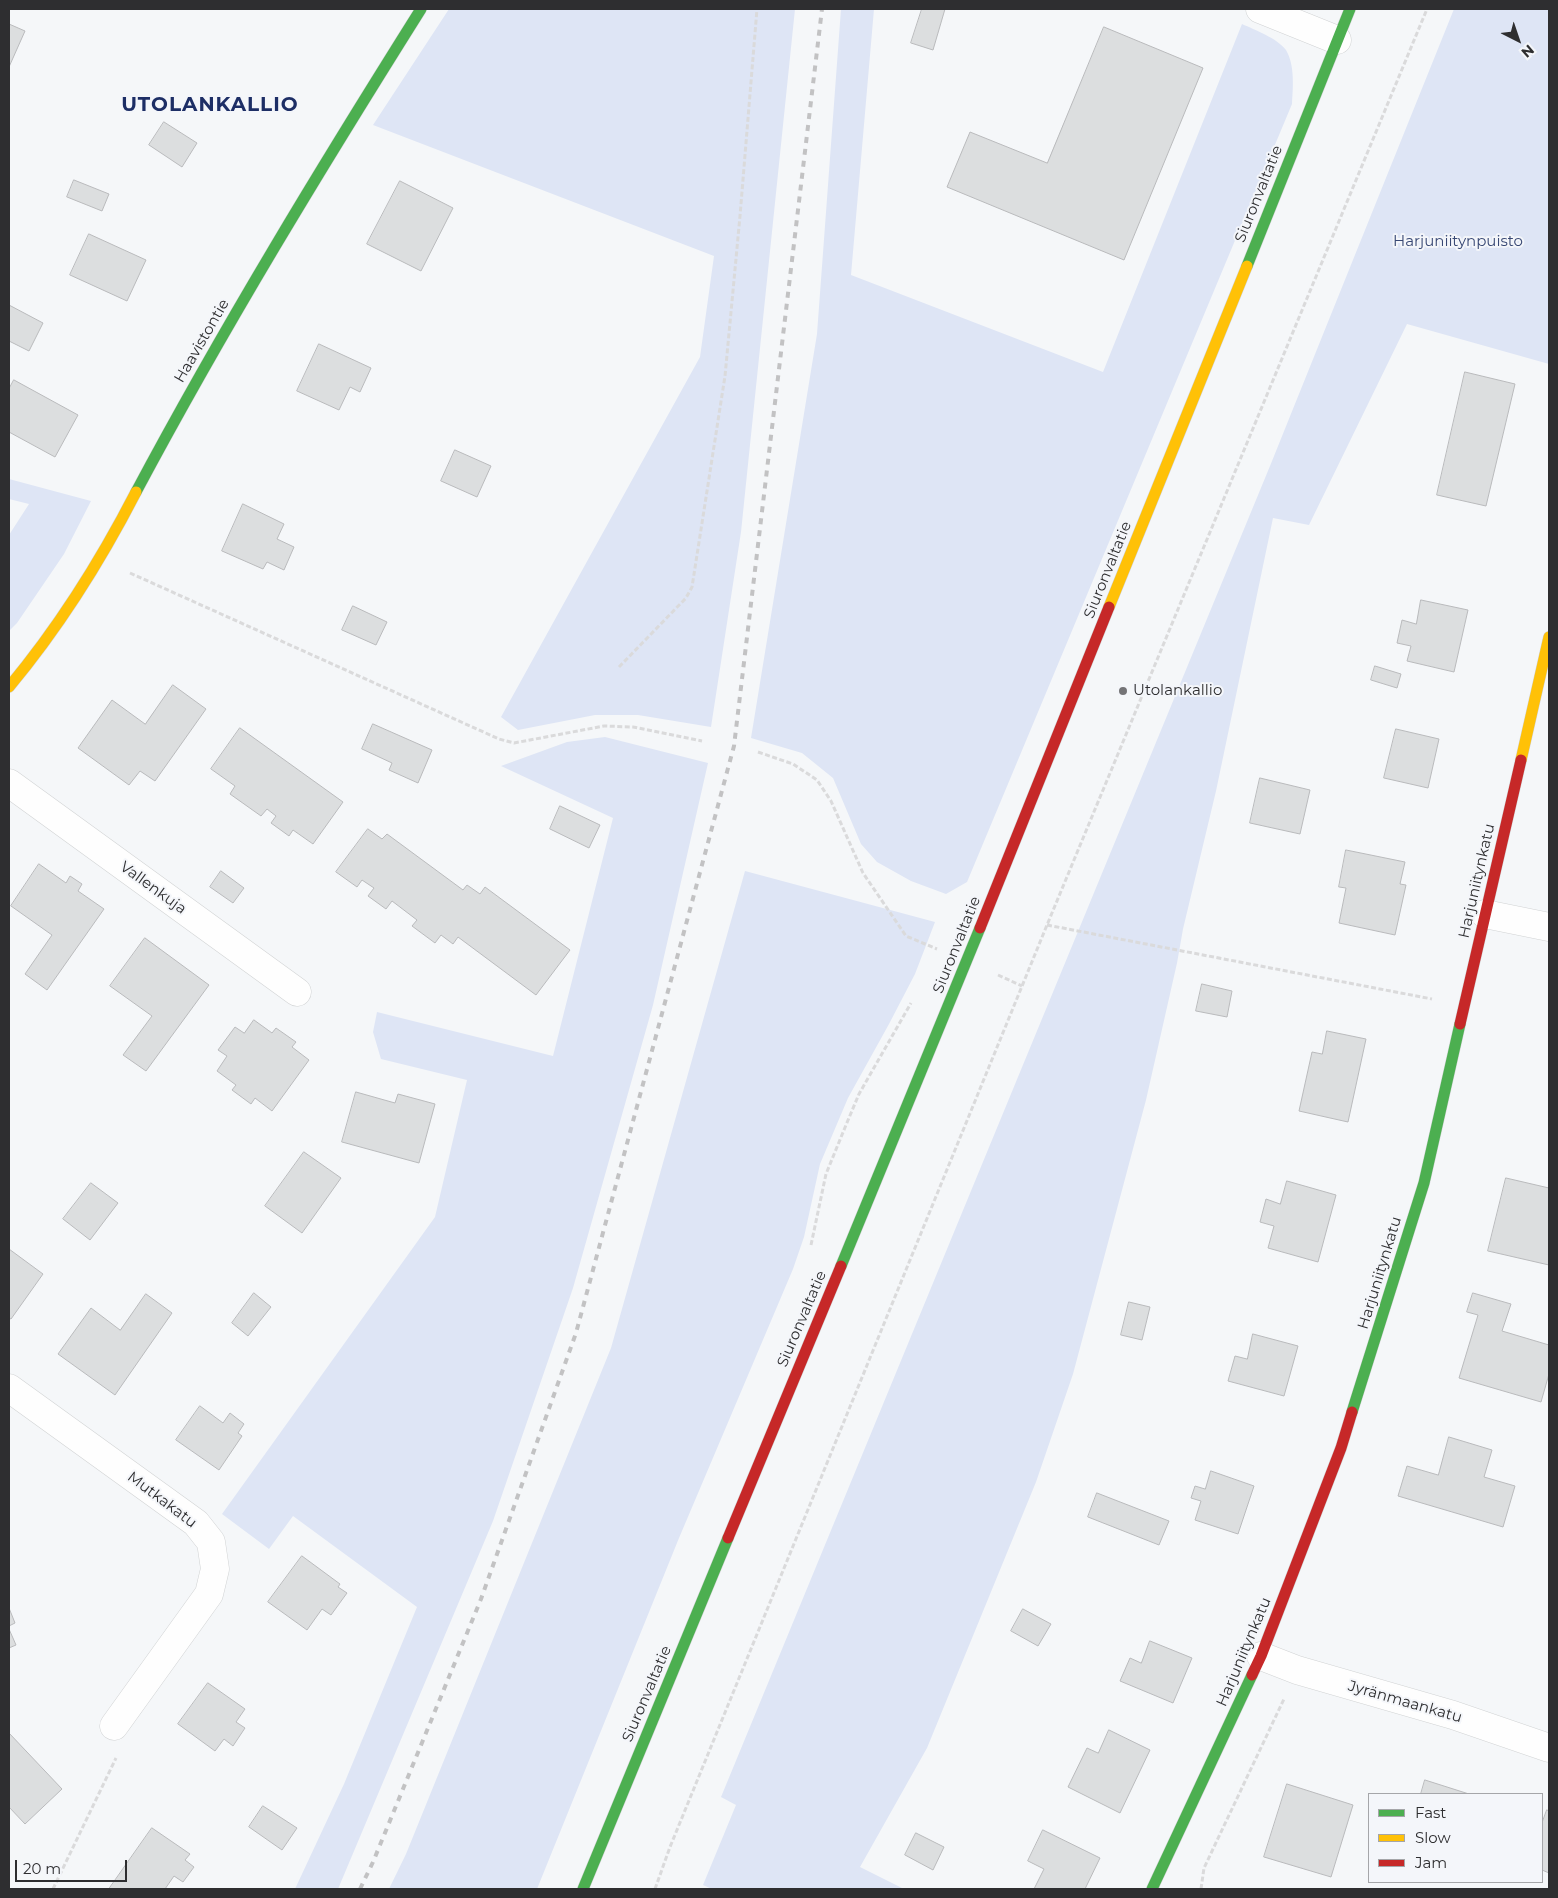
<!DOCTYPE html>
<html>
<head>
<meta charset="utf-8">
<style>
  body { margin:0 }
  #map { position:relative; width:1558px; height:1898px; overflow:hidden; background:#f5f7f9; font-family:Montserrat,sans-serif }
  canvas { display:block }
  .frame { position:absolute; inset:0; border:10px solid #2e2e30; pointer-events:none }
  .legend { position:absolute; left:1368px; top:1793px; width:175px; height:90px; box-sizing:border-box; background:#f4f6fa; border:1px solid #a5a6a9; margin:0; padding:6px 9px; list-style:none; font-size:15px; color:#2e2e30 }
  .legend li { display:flex; align-items:center; gap:10px; height:25px }
  .legend b { width:25px; border:1px solid #a5a6a9 }
  .north { position:absolute; left:1493px; top:15px; width:50px; height:50px; -webkit-text-stroke:4px #f4f6fa; paint-order:stroke; rotate:139deg; font-size:14px; font-weight:700; line-height:20px; text-align:center; color:#2e2e30 }
  .north::after { content:''; display:block; margin:auto; width:18px; height:22px; background:#2e2e30; clip-path:polygon(50% 0,100% 100%,50% 72%,0 100%) }
  .scale { position:absolute; left:15px; top:1860px; width:112px; height:22px; box-sizing:border-box; border:2px solid #2e2e30; border-top:0; padding-left:6px; font-size:15px; line-height:18px; white-space:nowrap; color:#2e2e30; -webkit-text-stroke:4px #f4f6fa; paint-order:stroke }
</style>
</head>
<body>
<div id="map">
<canvas width="1558" height="1898"></canvas>
<div class="frame"></div>
<ul class="legend">
<li><b style="height:6px;background:#4caf50"></b>Fast</li>
<li><b style="height:6px;background:#ffc107"></b>Slow</li>
<li><b style="height:6px;background:#c62828"></b>Jam</li>
</ul>
<div class="north">N</div>
<div class="scale">20 m</div>
</div>
<script>
const g = document.querySelector('canvas').getContext('2d');
g.lineJoin = 'round';
function fillPath(path, color) {
  g.fillStyle = color;
  g.fill(path, 'evenodd');
}
function stroke(path, color, width, dash) {
  g.strokeStyle = color;
  g.lineWidth = width;
  g.lineCap = dash ? 'butt' : 'round';
  g.setLineDash(dash || []);
  g.stroke(path);
}
function write(font, color, halo, rows, align = 'center') {
  g.font = font + ' Montserrat,sans-serif';
  g.lineWidth = 4;
  g.setLineDash([]);
  g.textBaseline = 'middle';
  g.strokeStyle = halo;
  g.fillStyle = color;
  for (const [text, x, y, turn = 0] of rows) {
    g.save();
    g.translate(x, y);
    g.rotate((+turn || 0) * Math.PI / 180);
    g.textAlign = isNaN(turn) ? turn : align;
    if (halo) g.strokeText(text, 0, 0);
    g.fillText(text, 0, 0);
    g.restore();
  }
}
fillPath(new Path2D(`
  M449,9H795L741,532L711,727L638,715H595L518,730L501,717L700,357L714,256L373,125Z
  M841,9H874L851,275L1103,372L1242,24C1255,30 1277,38 1286,50C1295,65 1293,88 1292,104L967,882L946,894L911,881L877,862L861,844L833,778L802,753L751,738L817,334Z
  M1454,9H1549V364L1407,324L1309,525L1273,518L1216,791L1183,929L1177,963L1146,1100L1073,1374L1036,1482L927,1748L860,1867L904,1889H712L703,1885L736,1805L721,1797L1270,466Z
  M9,479L91,501L64,554L17,623L9,631V535L29,504L9,499Z
  M605,737L708,763L653,1005L573,1288L493,1521L338,1889H295L344,1784L417,1607L293,1516L269,1549L222,1514L435,1217L467,1080L381,1059L373,1032L377,1012L553,1056L613,818L501,766L567,742Z
  M745,871L935,922L915,974L889,1024L848,1098L820,1164L804,1237L793,1269L679,1538L537,1889H389L406,1854L611,1348Z`), '#dee5f5');
const building = new Path2D(`
  M922,9H945L933,50L911,43Z
  M9,24L25,31L9,67Z
  M1104,27L1203,68L1124,260L947,187L970,132L1047,163Z
  M164,122L197,143L182,167L149,145Z
  M74,180L109,194L102,211L67,197Z
  M400,181L453,208L421,271L367,244Z
  M89,234L146,260L127,301L70,275Z
  M9,305L43,323L29,351L9,341Z
  M319,344L371,368L360,392L350,387L339,410L297,391Z
  M1465,372L1515,384L1486,506L1437,495Z
  M14,380L78,415L55,457L9,432V389Z
  M455,450L491,466L477,497L441,481Z
  M243,504L284,524L277,539L294,547L284,570L267,562L263,569L222,551Z
  M1421,600L1468,610L1454,672L1407,661L1411,646L1397,643L1402,620L1416,624Z
  M353,606L387,622L376,645L342,630Z
  M1375,666L1401,674L1397,688L1371,680Z
  M173,685L206,709L155,781L140,771L129,785L78,748L112,700L145,724Z
  M373,724L432,750L418,783L389,770L392,763L362,749Z
  M240,728L343,802L313,844L293,830L289,836L271,823L276,816L267,809L261,816L230,794L235,786L211,769Z
  M1396,729L1439,739L1428,788L1384,778Z
  M1260,778L1310,790L1300,834L1250,823Z
  M560,806L600,825L589,848L550,829Z
  M368,829L382,839L387,834L463,890L467,885L480,894L485,887L570,950L536,995L458,937L453,944L441,935L435,943L412,926L417,920L392,901L386,909L368,896L374,888L362,880L357,887L336,872Z
  M1346,850L1405,862L1400,884L1406,885L1395,935L1339,923L1346,888L1339,887Z
  M39,864L66,883L70,876L82,884L78,891L104,909L47,990L25,974L52,935L11,906Z
  M221,871L244,888L233,903L210,887Z
  M145,938L209,985L146,1071L123,1055L152,1016L110,986Z
  M1202,984L1232,991L1227,1017L1196,1011Z
  M254,1020L272,1033L276,1028L296,1042L292,1047L309,1060L272,1111L255,1098L251,1104L232,1090L236,1085L217,1071L227,1056L218,1050L235,1027L244,1033Z
  M1327,1031L1366,1039L1348,1122L1299,1111L1312,1052L1322,1054Z
  M356,1092L395,1103L398,1094L435,1104L419,1163L342,1142Z
  M304,1152L341,1178L302,1233L265,1206Z
  M1506,1178L1549,1188V1265L1488,1251Z
  M1287,1181L1336,1195L1318,1262L1268,1248L1274,1226L1260,1222L1266,1199L1280,1204Z
  M91,1183L118,1203L90,1240L63,1219Z
  M9,1249L43,1274L11,1319L9,1318Z
  M254,1293L271,1307L248,1336L232,1323Z
  M1473,1293L1511,1304L1502,1331L1549,1345V1374L1541,1402L1459,1378L1478,1315L1467,1312Z
  M146,1294L172,1313L115,1395L58,1354L91,1308L120,1330Z
  M1129,1302L1150,1307L1142,1340L1121,1335Z
  M1253,1334L1298,1346L1284,1396L1228,1381L1235,1356L1247,1359Z
  M200,1406L223,1423L230,1413L244,1424L238,1433L242,1436L219,1470L176,1440Z
  M1449,1437L1492,1450L1484,1477L1515,1486L1503,1527L1398,1496L1407,1466L1438,1475Z
  M1211,1471L1254,1486L1238,1534L1195,1520L1201,1501L1191,1498L1195,1486L1205,1489Z
  M1097,1493L1169,1521L1159,1545L1088,1517Z
  M302,1556L340,1584L338,1587L347,1593L331,1615L322,1609L307,1630L268,1602Z
  M9,1608L15,1623L9,1626Z
  M1023,1609L1051,1624L1038,1646L1011,1631Z
  M9,1629L16,1645L9,1648Z
  M1150,1641L1192,1658L1173,1703L1120,1681L1130,1658L1141,1663Z
  M208,1683L245,1709L236,1722L245,1728L233,1746L224,1739L215,1751L178,1724Z
  M1109,1730L1150,1750L1120,1813L1068,1787L1087,1748L1098,1753Z
  M9,1733L62,1789L25,1824L9,1807Z
  M1425,1780L1469,1794H1421Z
  M1287,1784L1353,1805L1331,1877L1264,1857Z
  M263,1806L297,1828L282,1850L249,1827Z
  M1547,1810L1549,1811V1873L1542,1870V1823Z
  M152,1828L190,1854L185,1860L194,1867L183,1882L174,1876L165,1889H109Z
  M1043,1830L1100,1858L1085,1889H1034L1044,1869L1028,1861Z
  M916,1833L944,1847L933,1870L905,1855Z`);
fillPath(building, '#dcdedf');
stroke(building, '#b9babc', 1);
const street = new Path2D(`
  M1260,9L1337,40
  M9,783L297,992
  M1485,914L1549,927
  M9,1388L196,1523L211,1542L215,1569L209,1594L114,1726
  M1261,1656L1297,1670L1453,1715L1549,1748`);
const fast = new Path2D(`
  M1247,266L1350,9
  M136,492C224,327 321,168 421,9
  M841,1266L980,928
  M1352,1412L1424,1183L1460,1024
  M583,1889L728,1538
  M1152,1889L1252,1675`);
const slow = new Path2D(`
  M1109,607L1247,266
  M9,687C59,627 100,562 136,492
  M1521,760L1549,637`);
const jam = new Path2D(`
  M980,928L1109,607
  M1460,1024L1521,760
  M728,1538L841,1266
  M1252,1675L1261,1656L1341,1448L1352,1412`);
stroke(street, '#d1d3d4', 29);
stroke(fast, '#d1d3d4', 12);
stroke(slow, '#d1d3d4', 12);
stroke(jam, '#d1d3d4', 12);
stroke(new Path2D(`
  M130,573L499,739L514,743L604,726L633,727L702,741
  M619,667L686,598L692,587L725,376L740,216L757,9
  M758,752L793,764L817,780L831,801L863,873L906,936L937,949
  M1047,925L1432,999
  M998,975L1022,986
  M811,1245L826,1174L846,1125L859,1094L911,1003
  M53,1889L116,1758
  M655,1889L670,1847L1047,925L1427,9
  M1201,1889L1204,1868L1284,1699`), '#dadadb', 3, [5, 2.5]);
stroke(street, '#fefefe', 28);
stroke(fast, '#4caf50', 11);
stroke(slow, '#ffc107', 11);
stroke(jam, '#c62828', 11);
stroke(new Path2D(`
  M360,1889L373,1862L481,1599L576,1333L734,746L822,9`), '#c2c2c3', 4, [6, 6]);
for (const [x, y, r, color] of [
  [1123,691,5,"#747476"]
]) {
  const dot = new Path2D();
  dot.arc(x, y, r, 0, 2 * Math.PI);
  g.fillStyle = color;
  g.fill(dot);
  stroke(dot, '#f4f6fa', 2);
}
write('15px', '#2e2e30', '#f4f6fa', [
  ["Siuronvaltatie",1259,194,-68],
  ["Haavistontie",202,341,-60],
  ["Siuronvaltatie",1108,570,-68],
  ["Harjuniitynkatu",1477,881,-77],
  ["Vallenkuja",153,888,36],
  ["Siuronvaltatie",957,945,-68],
  ["Harjuniitynkatu",1380,1273,-73],
  ["Siuronvaltatie",802,1319,-67],
  ["Mutkakatu",162,1500,37],
  ["Harjuniitynkatu",1244,1652,-67],
  ["Siuronvaltatie",647,1694,-67],
  ["Jyränmaankatu",1405,1702,16]
]);
write('15px', '#384874', '#f4f6fa', [
  ["Harjuniitynpuisto",1458,242]
]);
write('15px', '#2e2e30', '#f4f6fa', [
  ["Utolankallio",1133,691]
], 'left');
g.letterSpacing = '1px';
write('bold 20px', '#1d2e65', '#f4f6fa', [
  ["UTOLANKALLIO",210,105]
]);
g.letterSpacing = '0px';
</script>
</body>
</html>
